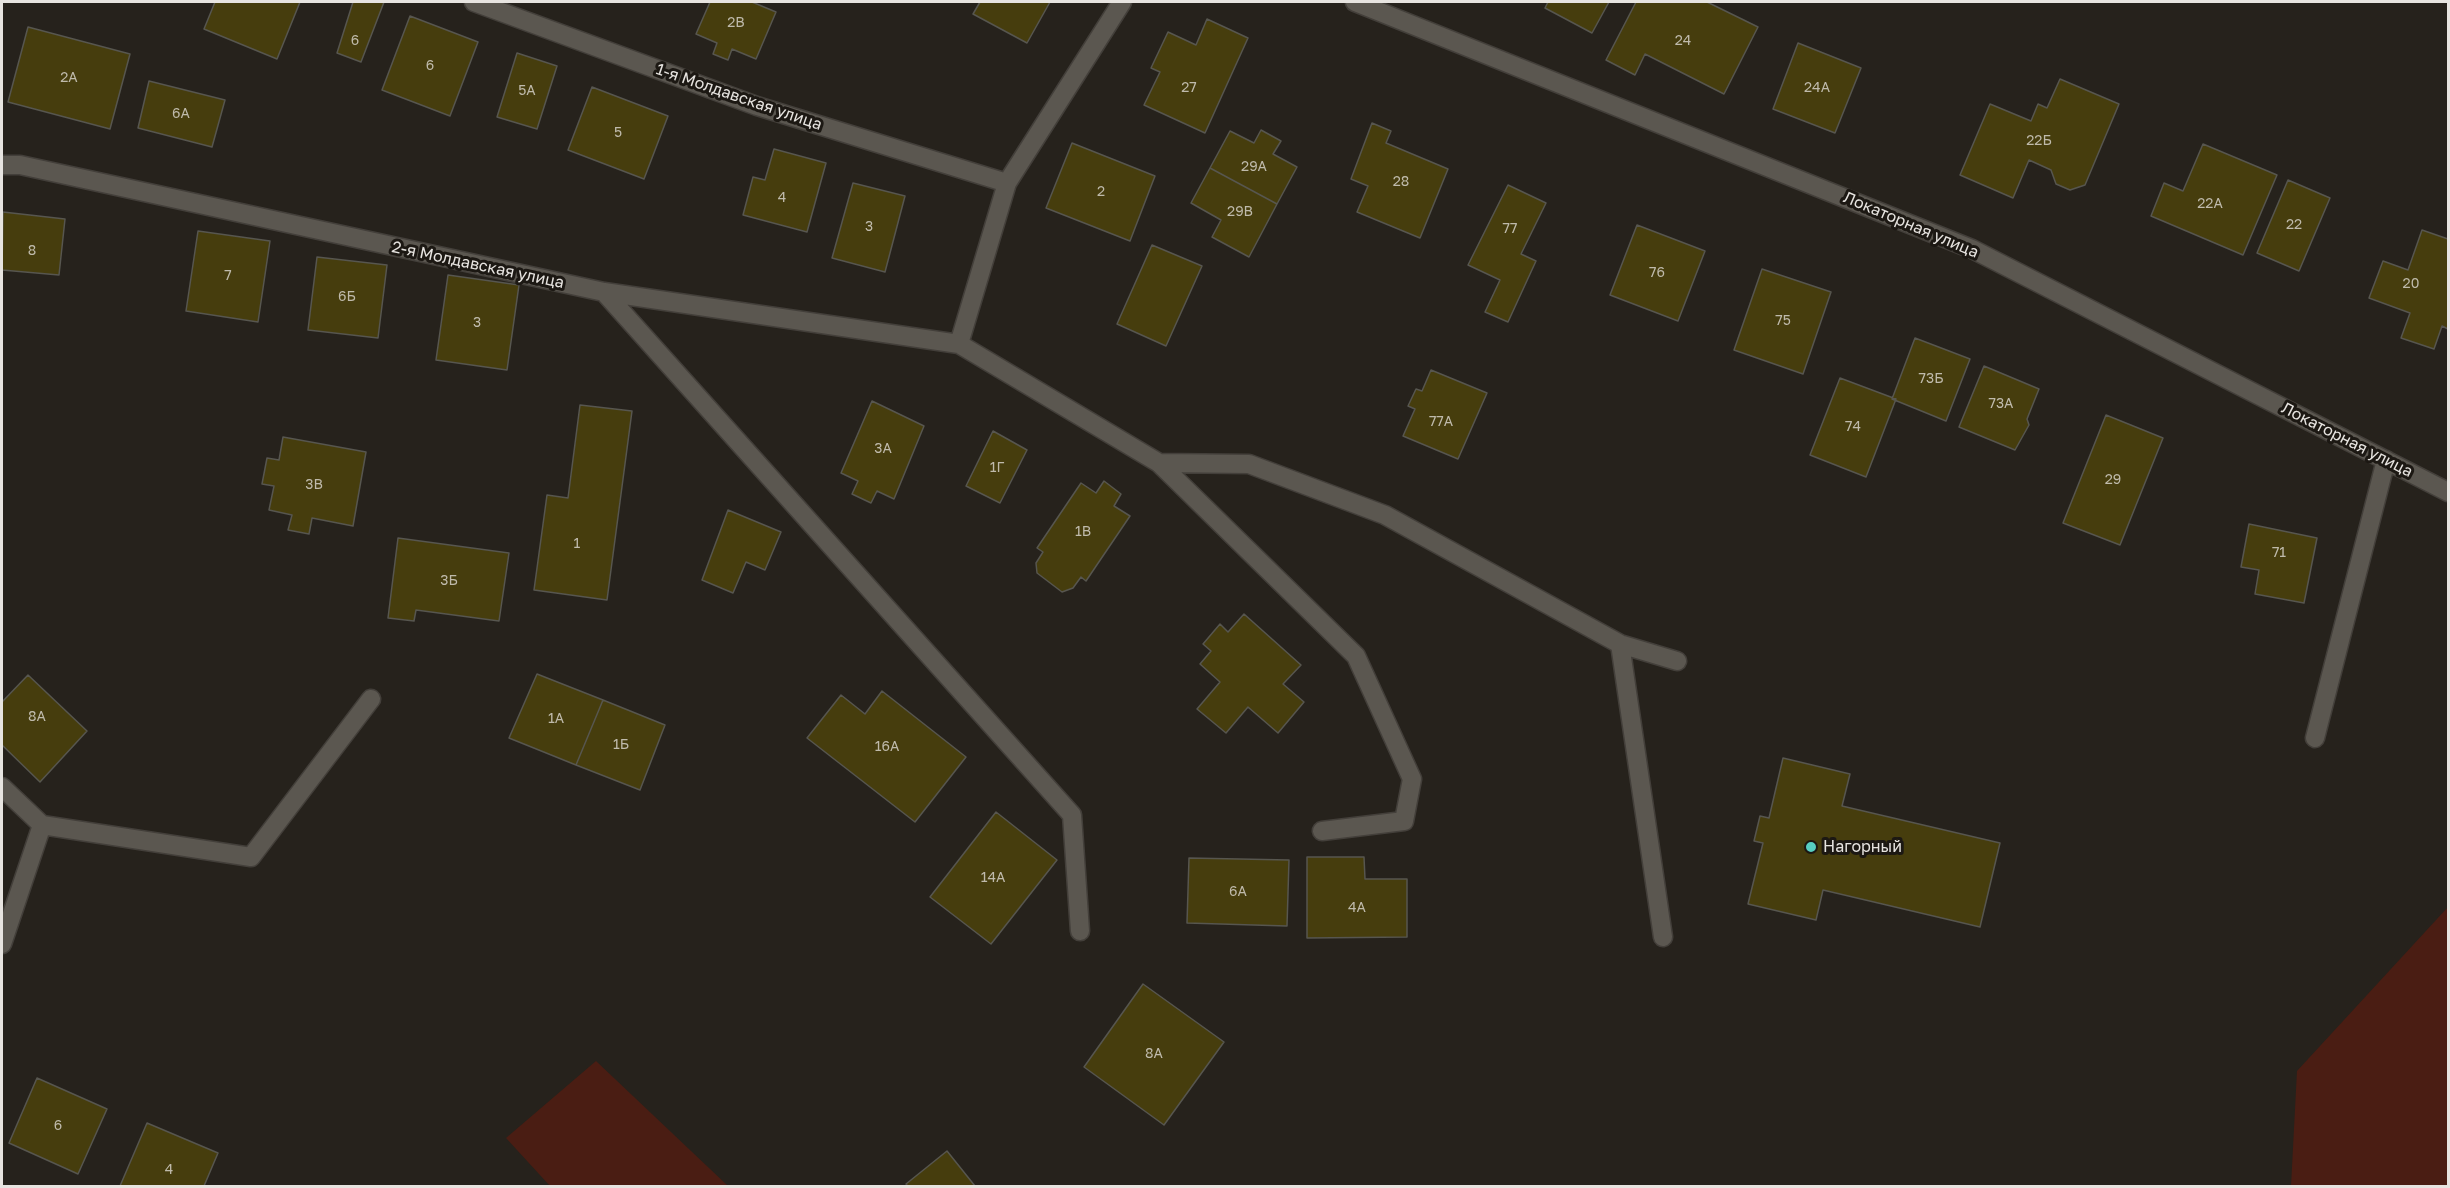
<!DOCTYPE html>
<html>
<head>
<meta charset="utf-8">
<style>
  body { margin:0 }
  #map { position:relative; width:2450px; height:1188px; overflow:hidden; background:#26221c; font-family:"Golos Text",sans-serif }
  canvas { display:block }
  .frame { position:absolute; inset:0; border:3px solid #e7e4e0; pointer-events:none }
</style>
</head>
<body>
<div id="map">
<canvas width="2450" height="1188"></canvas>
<div class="frame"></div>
</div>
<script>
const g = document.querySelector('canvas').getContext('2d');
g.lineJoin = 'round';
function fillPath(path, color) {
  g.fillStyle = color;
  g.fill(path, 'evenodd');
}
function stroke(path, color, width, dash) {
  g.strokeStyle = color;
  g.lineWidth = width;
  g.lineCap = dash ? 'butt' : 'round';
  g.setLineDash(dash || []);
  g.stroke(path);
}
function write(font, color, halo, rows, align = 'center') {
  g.font = font + ' "Golos Text",sans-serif';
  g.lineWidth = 6;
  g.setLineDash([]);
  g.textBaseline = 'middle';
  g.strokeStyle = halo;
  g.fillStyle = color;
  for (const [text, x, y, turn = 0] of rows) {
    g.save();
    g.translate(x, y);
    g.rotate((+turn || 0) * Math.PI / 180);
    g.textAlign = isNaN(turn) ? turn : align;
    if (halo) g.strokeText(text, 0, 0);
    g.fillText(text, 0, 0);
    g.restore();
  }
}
fillPath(new Path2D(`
  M2448,907V1186H2291L2297,1071Z
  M596,1061L728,1186H550L506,1138Z`), '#4a1d13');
const building = new Path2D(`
  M215,2H300L277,59L204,29Z
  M353,2H384L361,62L337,53Z
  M710,2H752L776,12L756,59L732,49L728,60L713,54L717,43L696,34Z
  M980,2H1050L1027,43L973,14Z
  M1548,2H1609L1592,33L1545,8Z
  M1636,2H1707L1758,27L1724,94L1645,54L1635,75L1606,60Z
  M410,16L478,42L450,116L382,90Z
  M1207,19L1248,38L1205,133L1144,105L1160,72L1151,68L1168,32L1196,45Z
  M28,27L130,54L110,129L8,102Z
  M1798,43L1861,68L1835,133L1773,109Z
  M517,53L557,66L537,129L497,117Z
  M2060,79L2119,104L2085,185L2070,190L2056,184L2051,170L2029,160L2013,198L1960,175L1990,104L2031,121L2038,104L2047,108Z
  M149,81L225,100L212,147L138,128Z
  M592,87L668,116L644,179L568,150Z
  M1372,123L1391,131L1386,143L1448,169L1420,238L1357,212L1368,186L1351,179Z
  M1261,130L1281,141L1273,154L1297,167L1277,204L1210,168L1230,131L1254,143Z
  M1072,143L1155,176L1130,241L1046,208Z
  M2203,144L2277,175L2243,255L2151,216L2164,183L2183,191Z
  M774,149L826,163L807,232L743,215L753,177L765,180Z
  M1210,168L1277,204L1249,257L1212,237L1221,220L1191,203Z
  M2288,180L2330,198L2299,271L2257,253Z
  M853,183L905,196L885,272L832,258Z
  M1508,185L1546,203L1521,254L1536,261L1508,322L1485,312L1500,280L1468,265Z
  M3,212L65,219L59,275L2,270Z
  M1637,225L1705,251L1678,321L1610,295Z
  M2422,230L2448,239V329L2442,326L2434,349L2401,338L2410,313L2369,298L2383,261L2408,270Z
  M198,231L270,241L258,322L186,311Z
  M1152,245L1202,266L1166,346L1117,324Z
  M317,257L387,265L378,338L308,330Z
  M1762,269L1831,292L1803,374L1734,350Z
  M448,275L519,285L507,370L436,360Z
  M1915,338L1970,359L1946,421L1892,399Z
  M1984,366L2039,389L2027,419L2029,425L2015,450L1959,427Z
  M1431,370L1487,393L1458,459L1403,436L1415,409L1408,406L1416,389L1422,391Z
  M1840,378L1896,399L1866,477L1810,455Z
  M872,401L924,426L894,499L877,491L871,503L852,494L858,481L841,473Z
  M580,405L632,411L607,600L534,590L547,495L568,498Z
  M2106,415L2163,438L2120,545L2063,523Z
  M993,431L1027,450L1000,503L966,486Z
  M283,437L366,452L353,526L312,518L309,534L288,530L292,515L269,510L274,486L262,484L267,458L279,460Z
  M1104,481L1121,494L1114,506L1130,516L1086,581L1081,577L1073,588L1062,592L1037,573L1036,563L1043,552L1037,548L1081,483L1096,493Z
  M728,510L781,532L765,570L746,562L733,593L702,580Z
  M2249,524L2317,538L2304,603L2255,594L2259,570L2241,567Z
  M398,538L509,553L499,621L416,610L414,621L388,618Z
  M1244,614L1301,665L1283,684L1304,702L1278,733L1248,707L1226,733L1197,709L1220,682L1200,664L1211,651L1203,644L1220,624L1228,632Z
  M537,674L603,700L576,765L509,738Z
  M28,675L87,731L40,782L2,745V702Z
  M882,691L966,757L915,822L807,738L841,695L865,714Z
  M603,700L665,725L640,790L576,765Z
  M1783,758L1850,774L1842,806L2000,843L1980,927L1823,890L1816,920L1748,904L1763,843L1754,841L1760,816L1769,818Z
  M996,812L1057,860L991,944L930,897Z
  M1307,857H1364L1365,879H1407V937L1307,938Z
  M1189,858L1289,860L1287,926L1187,923Z
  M1143,984L1224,1042L1164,1125L1084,1067Z
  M37,1078L107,1109L78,1174L9,1143Z
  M147,1123L218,1153L204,1186H120Z
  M947,1151L975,1186H908L906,1184Z`);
fillPath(building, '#463d0d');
stroke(building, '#57564f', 1.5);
const minor = new Path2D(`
  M474,2L757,106L1007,183
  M1355,2L1972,249L2448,492
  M2,165H20L604,292L959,344L1159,463L1356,656L1412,779L1404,821L1322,831
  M604,292L1072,815L1080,931
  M959,344L1007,183L1122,2
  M1159,463L1249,464L1385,515L1620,644L1677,661
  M1620,644L1663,937
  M2315,738L2386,460
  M2,787L42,825L251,857L371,699
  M2,944L42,825`);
stroke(minor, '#433f3a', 21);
stroke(minor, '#5b5750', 18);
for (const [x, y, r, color] of [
  [1811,847,6,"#57cec1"]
]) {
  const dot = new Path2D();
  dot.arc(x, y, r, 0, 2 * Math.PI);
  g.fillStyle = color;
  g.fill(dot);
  stroke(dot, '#1c1813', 2);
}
write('14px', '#bfbaab', null, [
  ["2В",736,23],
  ["6",355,41],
  ["24",1683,41],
  ["6",430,66],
  ["2А",69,78],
  ["27",1189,88],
  ["24А",1817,88],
  ["5А",527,91],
  ["6А",181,114],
  ["5",618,133],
  ["22Б",2039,141],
  ["29А",1254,167],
  ["28",1401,182],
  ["2",1101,192],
  ["4",782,198],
  ["22А",2210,204],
  ["29В",1240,212],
  ["22",2294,225],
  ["3",869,227],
  ["77",1510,229],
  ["8",32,251],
  ["76",1657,273],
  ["7",228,276],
  ["20",2411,284],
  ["6Б",347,297],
  ["75",1783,321],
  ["3",477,323],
  ["73Б",1931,379],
  ["73А",2001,404],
  ["77А",1441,422],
  ["74",1853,427],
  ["3А",883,449],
  ["1Г",997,468],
  ["29",2113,480],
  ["3В",314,485],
  ["1В",1083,532],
  ["1",577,544],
  ["71",2279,553],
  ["3Б",449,581],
  ["8А",37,717],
  ["1А",556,719],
  ["1Б",621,745],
  ["16А",887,747],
  ["14А",993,878],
  ["6А",1238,892],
  ["4А",1357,908],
  ["8А",1154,1054],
  ["6",58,1126],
  ["4",169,1170]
]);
write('16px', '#e7e4e0', '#1c1813', [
  ["1-я Молдавская улица",739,97,19],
  ["Локаторная улица",1911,225,23],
  ["2-я Молдавская улица",478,265,12],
  ["Локаторная улица",2347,440,27]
]);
write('16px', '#e7e4e0', '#1c1813', [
  ["Нагорный",1823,847]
], 'left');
</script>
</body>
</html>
